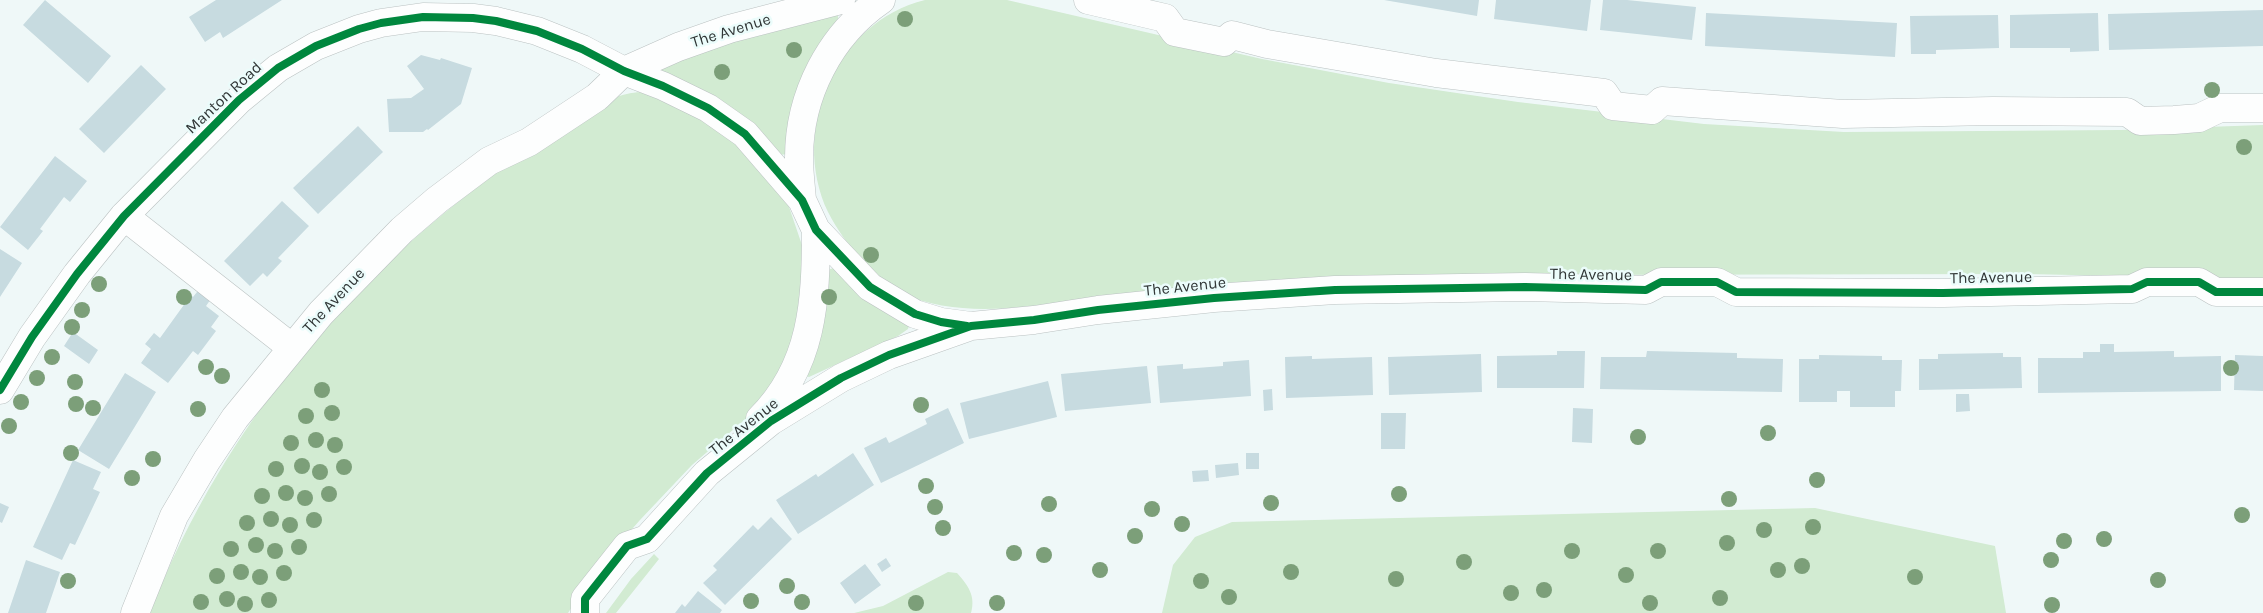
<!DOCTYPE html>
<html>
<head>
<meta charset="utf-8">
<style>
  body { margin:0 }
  canvas { display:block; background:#eff8f8 }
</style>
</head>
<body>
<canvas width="2263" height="613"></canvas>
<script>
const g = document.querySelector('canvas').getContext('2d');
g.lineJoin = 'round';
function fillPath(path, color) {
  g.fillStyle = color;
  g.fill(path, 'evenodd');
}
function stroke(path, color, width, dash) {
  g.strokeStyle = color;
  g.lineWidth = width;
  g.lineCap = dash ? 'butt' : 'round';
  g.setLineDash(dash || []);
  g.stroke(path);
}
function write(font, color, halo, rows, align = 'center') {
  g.font = font + ' Karla,sans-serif';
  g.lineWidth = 5;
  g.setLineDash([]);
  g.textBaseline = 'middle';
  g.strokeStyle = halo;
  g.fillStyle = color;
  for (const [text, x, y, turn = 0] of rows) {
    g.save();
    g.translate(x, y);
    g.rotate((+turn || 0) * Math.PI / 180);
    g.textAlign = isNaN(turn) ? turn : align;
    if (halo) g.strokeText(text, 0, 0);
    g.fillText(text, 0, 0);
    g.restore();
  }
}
fillPath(new Path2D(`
  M925,0H1007L1262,59L1389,83L1518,102L1704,124L1844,132L2121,130L2263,125V279L2025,274L1524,275L1061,303C1006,309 953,316 900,293C884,286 873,272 861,259C848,244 837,230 828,212C789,129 836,22 925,0Z
  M838,12V20L788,154L779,155L660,71L665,66L758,31Z
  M645,92L715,120L786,198L804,251L802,331L762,405L692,465L640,520L597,569L568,613H150C225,419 365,258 538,144C570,123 604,92 645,92Z
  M834,268L909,326L908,329L898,336L809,377L806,376L827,270Z
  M1815,508L1995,546L2006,613H1162L1173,565L1195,537L1232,522Z
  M654,554L659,559L616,613H606L631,579Z
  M948,572L957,573C968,585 976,596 971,613H854L883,606Z`), '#d2ebd2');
fillPath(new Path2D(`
  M45,0L111,56L88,83L23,25Z
  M216,0H282L223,38L220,32L205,42L189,17Z
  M1384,0H1479L1477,16Z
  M1496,0H1591L1587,31L1494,19Z
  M1603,0H1627L1696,7L1692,40L1600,30Z
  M2263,10V46L2109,50L2108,14Z
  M1706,13L1897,23L1895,57L1705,46Z
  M2098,13L2099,51L2070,52V48H2010V15Z
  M1998,15L1999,48L1936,50V54H1911L1910,16Z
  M421,55L440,60L441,58L472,68L461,104L428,130L427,129L423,132H389L387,99L411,98L424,89L407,66Z
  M141,65L166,89L104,153L79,129Z
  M358,126L383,152L318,214L293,188Z
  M55,156L87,181L70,202L64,197L40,229L43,231L28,250L0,227Z
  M282,201L309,226L278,258L282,261L267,277L263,273L250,286L224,261Z
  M0,249L22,263L0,297Z
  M201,287L213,296L206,306L219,316L211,327L216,331L198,355L193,351L168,383L141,363L151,349L145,344L154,333L160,338L191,295L193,297Z
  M73,332L98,350L89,364L64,346Z
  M2100,344H2114V352L2174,351V357L2221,356V391L2038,393V358H2083V352H2100Z
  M1557,351H1585L1584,388H1497V356L1557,355Z
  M1647,351L1737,353V358L1783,359L1782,392L1600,389L1601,357H1646Z
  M2003,353V357H2021L2022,388L1919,390V359H1938V354Z
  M1481,354L1482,392L1389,395L1388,357Z
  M1819,355L1882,356V360H1902L1901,391H1895V407H1850V391H1837V402H1799V359H1819Z
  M2235,355L2263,356V391L2234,390Z
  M1312,356V359L1372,357L1373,395L1286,398L1285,357Z
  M1249,360L1251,396L1160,403L1157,366L1183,364V369L1223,366V362Z
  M1147,366L1151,403L1065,411L1061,374Z
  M125,373L156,392L109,469L78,450Z
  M1048,381L1057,417L969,439L960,403Z
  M1272,389L1273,410L1264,411L1263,390Z
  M1956,394H1969L1970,411L1956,412Z
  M948,408L964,443L881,483L864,448L886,437L889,443L927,424L925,419Z
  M1573,408L1593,409L1592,443L1572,442Z
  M1381,413H1406L1405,449H1381Z
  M853,453L874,485L798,534L776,500L816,474L818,477Z
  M1246,453H1259V469H1246Z
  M73,460L101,472L93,489L100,492L75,545L70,543L62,560L33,547Z
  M1238,463L1239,475L1216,478L1215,465Z
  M1208,470L1209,481L1193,482L1192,471Z
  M0,503L9,507L2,523L0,522Z
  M771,517L792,539L725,605L703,583L717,570L713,566L753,525L758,530Z
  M886,558L891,566L882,572L877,564Z
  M26,560L60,572L46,613H8Z
  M865,564L881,585L855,604L840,583Z
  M698,591L722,610L720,613H675L682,604L685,607Z`), '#c7dbe0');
const street = new Path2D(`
  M1088,0L1165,18L1175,32L1224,42L1232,35L1267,44L1436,73L1604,93L1613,106L1652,110L1662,101L1843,114L1993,111L2127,112L2140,121L2174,120L2199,118L2220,108H2263
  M802,200C801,186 799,172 799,158C799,95 830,35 881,0
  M124,216L291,347
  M0,390L32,337L77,274L124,216L239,100L278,68L316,46L359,29L381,23L423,17L473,18L496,21L537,31L582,49L624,71L663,86L708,108L745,134L802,200L816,230L870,287L915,314L941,322L971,326
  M760,419C813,366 816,301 816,230
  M135,613L174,516L207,460L235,418L321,313L402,230L437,200L489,161L529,142L597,97L624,71L678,47L729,29L841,0
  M585,613V599L627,546L647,539L707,473L771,421L841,378L889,355L971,326L1034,320L1098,310L1214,298L1335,290L1525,287L1646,290L1661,282H1717L1736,292L1943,293L2132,289L2147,282H2199L2216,292H2263`);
stroke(street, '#bbc2c2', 29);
stroke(street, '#fdfefe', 28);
stroke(new Path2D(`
  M0,390L32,337L77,274L124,216L239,100L278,68L316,46L359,29L381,23L423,17L473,18L496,21L537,31L582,49L624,71L663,86L708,108L745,134L802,200L816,230L870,287L915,314L941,322L967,326
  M585,613V599L627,546L647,539L707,473L771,421L841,378L889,355L971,326L1034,320L1098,310L1214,298L1335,290L1525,287L1646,290L1661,282H1717L1736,292L1943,293L2132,289L2147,282H2199L2216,292H2263`), '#00873e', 8);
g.fillStyle = '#7c9f79';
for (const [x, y] of [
  [905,19],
  [794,50],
  [722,72],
  [2212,90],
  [2244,147],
  [871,255],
  [99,284],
  [184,297],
  [829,297],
  [82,310],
  [72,327],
  [52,357],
  [206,367],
  [2231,368],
  [222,376],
  [37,378],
  [75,382],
  [322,390],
  [21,402],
  [76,404],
  [921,405],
  [93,408],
  [198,409],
  [332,413],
  [306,416],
  [9,426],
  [1768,433],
  [1638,437],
  [316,440],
  [291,443],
  [335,445],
  [71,453],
  [153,459],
  [302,466],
  [344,467],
  [276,469],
  [320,472],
  [132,478],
  [1817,480],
  [926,486],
  [286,493],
  [329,494],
  [1399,494],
  [262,496],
  [305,498],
  [1729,499],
  [1271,503],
  [1049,504],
  [935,507],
  [1152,509],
  [2242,515],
  [271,519],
  [314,520],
  [247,523],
  [1182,524],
  [290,525],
  [1813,527],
  [943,528],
  [1764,530],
  [1135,536],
  [2104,539],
  [2064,541],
  [1727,543],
  [256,545],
  [299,547],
  [231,549],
  [275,551],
  [1572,551],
  [1658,551],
  [1014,553],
  [1044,555],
  [2051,560],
  [1464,562],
  [1802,566],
  [1100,570],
  [1778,570],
  [241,572],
  [1291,572],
  [284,573],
  [1626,575],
  [217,576],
  [260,577],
  [1915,577],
  [1396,579],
  [2158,580],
  [68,581],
  [1201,581],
  [787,586],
  [1544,590],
  [1511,593],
  [1229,597],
  [1720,598],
  [227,599],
  [269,600],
  [751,601],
  [201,602],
  [802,602],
  [916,603],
  [997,603],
  [1650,603],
  [245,604],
  [2052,605]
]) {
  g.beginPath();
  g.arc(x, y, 8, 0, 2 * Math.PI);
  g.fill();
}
write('16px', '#303636', '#ebfcfb', [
  ["The Avenue",731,31,-17],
  ["Manton Road",224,98,-43],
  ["The Avenue",1591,275,1],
  ["The Avenue",1991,278,-1],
  ["The Avenue",1185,287,-6],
  ["The Avenue",334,301,-47],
  ["The Avenue",744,427,-38]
]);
</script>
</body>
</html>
